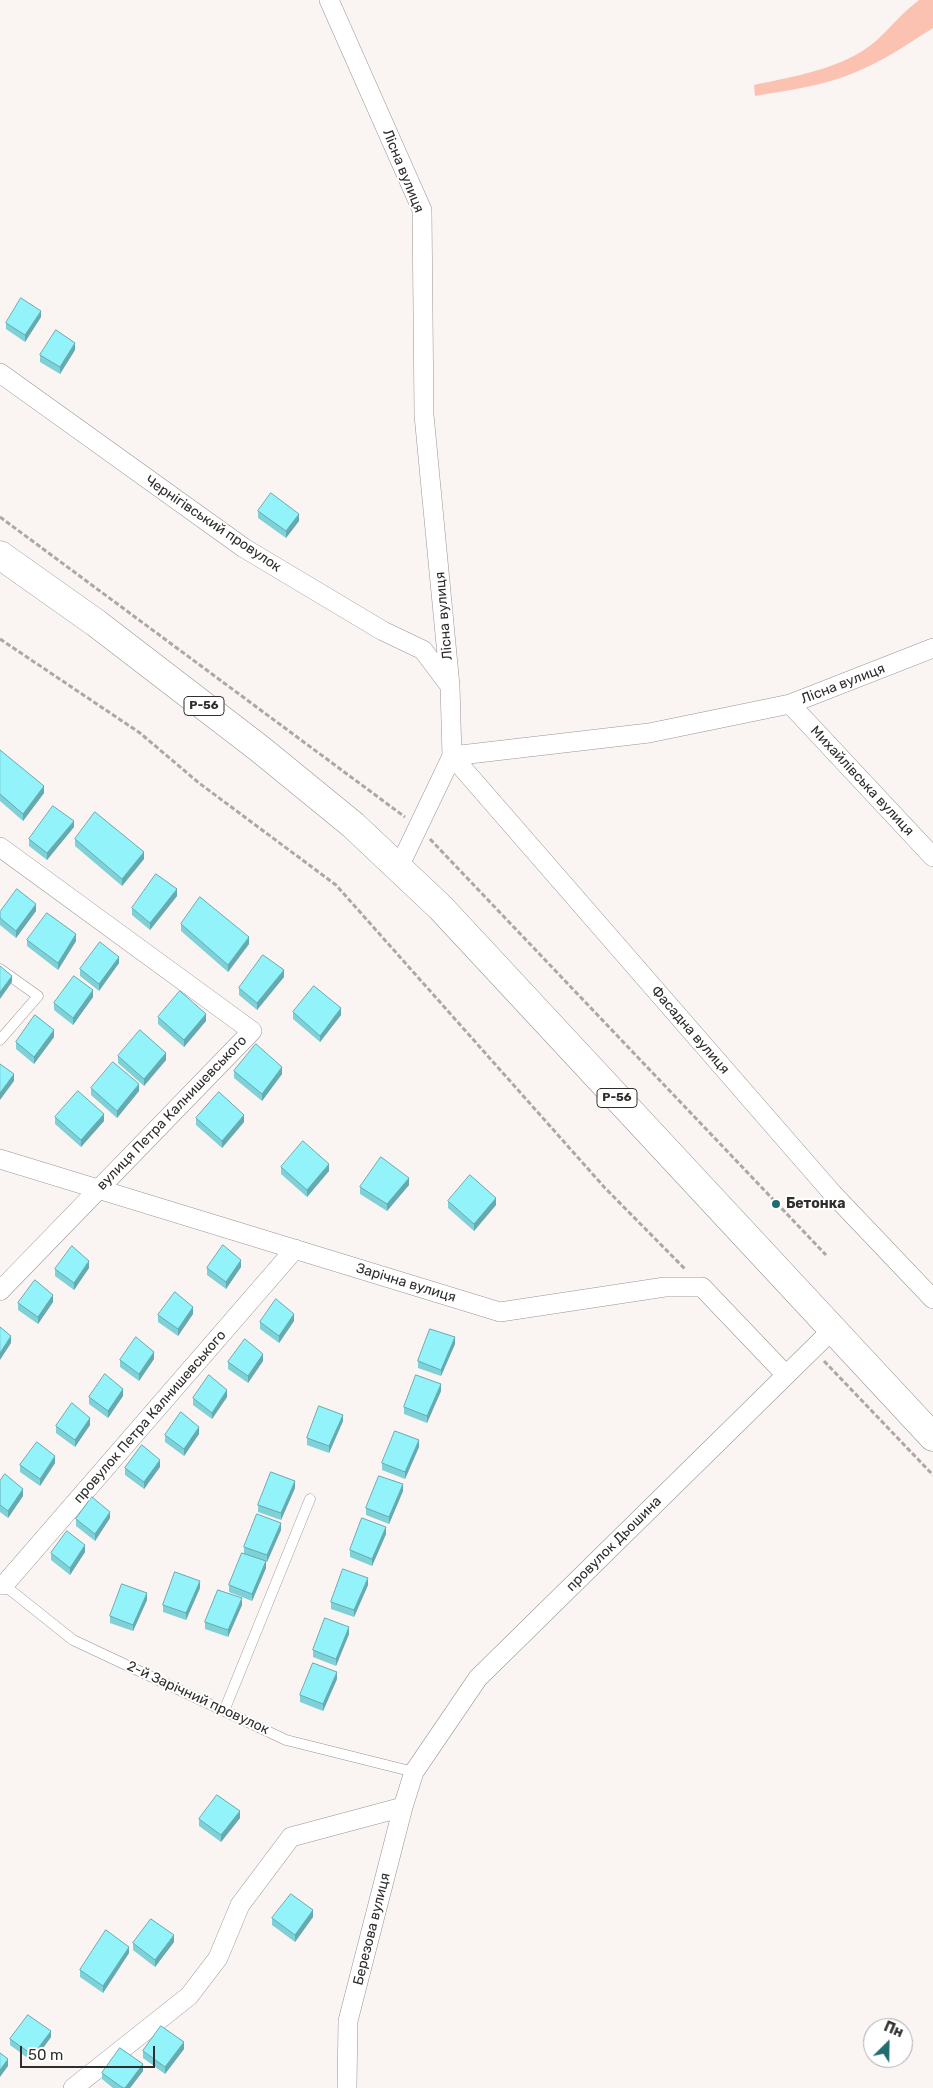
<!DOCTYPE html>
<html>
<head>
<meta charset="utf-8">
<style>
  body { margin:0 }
  #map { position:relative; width:933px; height:2088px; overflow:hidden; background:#faf4f3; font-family:Rubik,sans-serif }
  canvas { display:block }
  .north { position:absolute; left:863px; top:2018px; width:50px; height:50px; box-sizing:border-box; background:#fff; border:1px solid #acabab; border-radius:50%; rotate:23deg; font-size:14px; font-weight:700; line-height:20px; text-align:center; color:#302e2d }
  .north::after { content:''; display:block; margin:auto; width:18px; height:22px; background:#216c71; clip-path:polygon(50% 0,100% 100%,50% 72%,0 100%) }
  .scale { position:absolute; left:20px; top:2046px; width:135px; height:22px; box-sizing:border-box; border:2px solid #302e2d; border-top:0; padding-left:6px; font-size:15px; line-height:18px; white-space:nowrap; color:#302e2d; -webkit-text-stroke:4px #fff; paint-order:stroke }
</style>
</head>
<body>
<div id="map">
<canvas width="933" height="2088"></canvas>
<div class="north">Пн</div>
<div class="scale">50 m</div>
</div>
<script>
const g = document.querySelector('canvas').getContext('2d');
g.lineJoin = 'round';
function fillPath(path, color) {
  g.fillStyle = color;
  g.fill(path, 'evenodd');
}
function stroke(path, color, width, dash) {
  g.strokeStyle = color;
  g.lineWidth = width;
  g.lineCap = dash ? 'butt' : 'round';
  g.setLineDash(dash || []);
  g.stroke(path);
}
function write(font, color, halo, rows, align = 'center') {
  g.font = font + ' Rubik,sans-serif';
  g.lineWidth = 4;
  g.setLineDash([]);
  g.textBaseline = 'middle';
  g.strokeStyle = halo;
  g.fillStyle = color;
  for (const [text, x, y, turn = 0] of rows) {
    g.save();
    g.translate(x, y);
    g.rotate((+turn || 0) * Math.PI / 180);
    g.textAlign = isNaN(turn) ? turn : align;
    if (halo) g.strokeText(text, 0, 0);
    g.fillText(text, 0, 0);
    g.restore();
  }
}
fillPath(new Path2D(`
  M919,0H933V28C908,44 883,61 856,72C824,86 789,90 755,96L754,85C795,76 844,69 877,40C891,27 903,12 919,0Z`), '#fbc2b2');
const lane = new Path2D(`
  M0,969L38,996L0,1040
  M1,1585H4L73,1640L286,1740L414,1772
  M224,1711L310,1499`);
const street = new Path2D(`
  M329,0L422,210L424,415L450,686L452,756L649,733L790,704L933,648
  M0,373L244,548L383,631L423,650L450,686
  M790,704L933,857
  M0,847L252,1031L0,1291
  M398,869L452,756L833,1194L933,1299
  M0,1159L500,1312L665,1287H702L786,1375
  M4,1585L295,1249
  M73,2088L189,1996L218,1958L240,1905L291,1837L403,1807
  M347,2088L348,2021L403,1807L414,1772L478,1678L832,1330`);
const primary = new Path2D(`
  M0,555L96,623L260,749L353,825L441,908L933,1437`);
stroke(lane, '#9a9594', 11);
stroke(street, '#9a9594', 20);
stroke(primary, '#9a9594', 29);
stroke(new Path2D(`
  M0,517L405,817
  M0,639L140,733L199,783L336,885L605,1188L686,1270
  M430,839L826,1255
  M824,1361L933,1475`), '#ada8a7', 3, [5, 2.5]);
stroke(lane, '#fff', 10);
stroke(street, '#fff', 19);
stroke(primary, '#fff', 28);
fillPath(new Path2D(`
  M41,317L25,342L6,329V323Z
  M75,350L60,374L40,362V355Z
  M258,511L299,521L286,538L258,518Z
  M0,750L44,793L23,821L0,801Z
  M74,827L47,860L29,846V839Z
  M75,839L144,859L122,886L75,846Z
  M177,896L150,930L132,915V908Z
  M36,911L16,938L0,925V912Z
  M181,924L249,944L228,972L181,931Z
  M27,940L76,941L58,970L27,946Z
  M119,963L99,991L80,976V969Z
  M284,977L257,1010L239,995V988Z
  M93,997L73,1025L54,1010V1003Z
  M293,1012L341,1015L320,1042L293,1019Z
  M158,1017L206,1021L184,1047L158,1024Z
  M54,1037L34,1064L16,1049V1042Z
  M118,1056L166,1060L144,1086L118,1063Z
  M234,1071L282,1074L262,1101L234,1078Z
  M91,1088L139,1091L117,1118L91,1095Z
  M55,1117L104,1121L81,1147L55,1124Z
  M196,1118L244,1122L222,1148L196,1125Z
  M281,1167L329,1171L307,1197L281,1174Z
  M409,1185L387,1211L360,1194V1187Z
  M448,1201L496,1205L474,1231L448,1208Z
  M241,1267L226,1289L207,1275V1268Z
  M89,1268L74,1290L55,1276V1269Z
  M53,1302L38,1324L18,1310V1303Z
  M193,1314L178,1336L158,1322V1315Z
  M294,1321L279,1343L260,1329V1322Z
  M455,1344L441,1376L418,1368V1361Z
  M154,1359L139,1381L120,1367V1360Z
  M263,1361L248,1383L228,1369V1362Z
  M441,1391L427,1423L404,1414V1407Z
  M123,1396L108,1418L89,1404V1397Z
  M227,1397L212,1419L193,1405V1398Z
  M343,1421L329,1453L307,1445V1438Z
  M90,1425L75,1447L56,1433V1426Z
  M199,1434L184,1456L165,1442V1435Z
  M419,1447L405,1479L382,1470V1463Z
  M55,1463L40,1486L20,1472V1465Z
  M160,1467L144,1489L125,1475V1468Z
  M0,1481L23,1496L8,1518L0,1512Z
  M295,1488L281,1520L258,1512V1505Z
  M403,1491L389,1524L366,1515V1508Z
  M110,1518L95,1541L76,1526V1519Z
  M281,1530L267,1562H266V1568L252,1601L229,1592V1585L244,1554V1547Z
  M386,1534L372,1566L350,1557V1550Z
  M85,1552L70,1575L51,1560V1553Z
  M368,1585L354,1617L331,1609V1602Z
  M200,1588L186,1620L163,1612V1605Z
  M147,1600L133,1631L110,1623V1616Z
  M242,1605L228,1637L205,1629V1622Z
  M349,1634L336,1666L313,1657V1650Z
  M337,1679L323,1711L300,1702V1695Z
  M240,1818L221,1842L199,1826V1819Z
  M313,1917L295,1942L272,1925V1918Z
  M174,1942L155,1967L133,1950V1943Z
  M129,1953L103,1993L80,1977V1970Z
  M51,2037L33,2062L10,2045V2039Z
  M184,2049L165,2074L143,2058V2051Z
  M143,2071L130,2088H113L102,2079V2073Z`), '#7ed1d7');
fillPath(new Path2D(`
  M41,311V317L25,342V335Z
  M75,343V350L60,374V367Z
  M299,514V521L286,538V531Z
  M44,786V793L23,821V814Z
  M74,821V827L47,860V853Z
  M144,852V859L122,886V879Z
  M177,889V896L150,930V923Z
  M36,904V911L16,938V931Z
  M76,934V941L58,970V963Z
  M249,937V944L228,972V965Z
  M119,957V963L99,991V984Z
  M284,970V977L257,1010V1003Z
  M12,976V982L0,999V992Z
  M93,990V997L73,1025V1018Z
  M341,1008V1015L320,1042V1036Z
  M206,1014V1021L184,1047V1040Z
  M54,1030V1037L34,1064V1057Z
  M166,1053V1060L144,1086V1079Z
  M282,1067V1074L262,1101V1094Z
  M14,1074V1081L0,1100V1093Z
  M139,1084V1091L117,1118V1111Z
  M104,1114V1121L81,1147V1140Z
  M244,1115V1122L222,1148V1141Z
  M329,1164V1171L307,1197V1190Z
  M409,1178V1185L387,1211V1204Z
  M496,1198V1205L474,1231V1224Z
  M241,1260V1267L226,1289V1282Z
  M89,1261V1268L74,1290V1283Z
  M53,1295V1302L38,1324V1317Z
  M193,1307V1314L178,1336V1329Z
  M294,1314V1321L279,1343V1336Z
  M11,1336V1343L0,1360V1353Z
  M455,1337V1344L441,1376V1370Z
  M154,1352V1359L139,1381V1374Z
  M263,1354V1361L248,1383V1376Z
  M441,1384V1391L427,1423V1416Z
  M123,1389V1396L108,1418V1411Z
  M227,1390V1397L212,1419V1413Z
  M343,1415V1421L329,1453V1446Z
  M90,1418V1425L75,1447V1440Z
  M199,1427V1434L184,1456V1449Z
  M419,1440V1447L405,1479V1472Z
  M55,1456V1463L40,1486V1479Z
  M160,1460V1467L144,1489V1482Z
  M295,1481V1488L281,1520V1513Z
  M403,1484V1491L389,1524V1517Z
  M23,1489V1496L8,1518V1511Z
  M110,1512V1518L95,1541V1534Z
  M281,1523V1530L267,1562V1555Z
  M386,1527V1534L372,1566V1559Z
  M85,1545V1552L70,1575V1568Z
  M266,1561V1568L252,1601V1594Z
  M368,1578V1585L354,1617V1610Z
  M200,1581V1588L186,1620V1613Z
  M147,1593V1600L133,1631V1625Z
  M242,1598V1605L228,1637V1630Z
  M349,1627V1634L336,1666V1659Z
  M337,1672V1679L323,1711V1704Z
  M240,1811V1818L221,1842V1835Z
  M313,1910V1917L295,1942V1935Z
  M174,1935V1942L155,1967V1960Z
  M129,1947V1953L103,1993V1986Z
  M51,2031V2037L33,2062V2055Z
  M184,2042V2049L165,2074V2067Z
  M8,2059V2066L0,2077V2070Z
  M143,2064V2071L130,2088H125Z`), '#66aaaf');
const building = new Path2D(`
  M21,298L41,311L25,335L6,323Z
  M56,330L75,343L60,367L40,355Z
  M271,493L299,514L286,531L258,511Z
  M0,750L44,786L23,814L0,794Z
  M53,806L74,821L47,853L29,839Z
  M95,812L144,852L122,879L75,839Z
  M156,874L177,889L150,923L132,908Z
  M17,889L36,904L16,931L0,918V912Z
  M200,897L249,937L228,965L181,924Z
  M47,913L76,934L58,963L27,940Z
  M100,942L119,957L99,984L80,969Z
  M263,955L284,970L257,1003L239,988Z
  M0,966L12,976L0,992Z
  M74,976L93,990L73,1018L54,1003Z
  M314,986L341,1008L320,1036L293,1012Z
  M180,991L206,1014L184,1040L158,1017Z
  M35,1015L54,1030L34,1057L16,1042Z
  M140,1030L166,1053L144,1079L118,1056Z
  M256,1044L282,1067L262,1094L234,1071Z
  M113,1062L139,1084L117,1111L91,1088Z
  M0,1064L14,1074L0,1093Z
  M78,1091L104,1114L81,1140L55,1117Z
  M219,1092L244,1115L222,1141L196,1118Z
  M303,1141L329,1164L307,1190L281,1167Z
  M381,1157L409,1178L387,1204L360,1187Z
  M470,1175L496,1198L474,1224L448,1201Z
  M223,1245L241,1260L226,1282L207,1268Z
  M72,1246L89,1261L74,1283L55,1269Z
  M35,1280L53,1295L38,1317L18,1303Z
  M175,1292L193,1307L178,1329L158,1315Z
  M276,1299L294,1314L279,1336L260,1322Z
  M0,1327L11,1336L0,1353Z
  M430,1329L455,1337L441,1370L418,1361Z
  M136,1337L154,1352L139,1374L120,1360Z
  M245,1339L263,1354L248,1376L228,1362Z
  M105,1374L123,1389L108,1411L89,1397Z
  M209,1375L227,1390L212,1413L193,1398Z
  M416,1375L441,1384L427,1416L404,1407Z
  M72,1403L90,1418L75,1440L56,1426Z
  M319,1406L343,1415L329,1446L307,1438Z
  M181,1412L199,1427L184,1449L165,1435Z
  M395,1431L419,1440L405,1472L382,1463Z
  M37,1442L55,1456L40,1479L20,1465Z
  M142,1445L160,1460L144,1482L125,1468Z
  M271,1472L295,1481L281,1513L258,1505Z
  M5,1474L23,1489L8,1511L0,1505V1481Z
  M379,1476L403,1484L389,1517L366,1508Z
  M92,1497L110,1512L95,1534L76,1519Z
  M257,1514L281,1523L267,1555L244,1547Z
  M362,1518L386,1527L372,1559L350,1550Z
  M67,1531L85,1545L70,1568L51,1553Z
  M242,1553L266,1561L252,1594L229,1585Z
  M343,1569L368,1578L354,1610L331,1602Z
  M175,1572L200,1581L186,1613L163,1605Z
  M122,1584L147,1593L133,1625L110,1616Z
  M218,1590L242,1598L228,1630L205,1622Z
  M325,1618L349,1627L336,1659L313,1650Z
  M313,1663L337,1672L323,1704L300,1695Z
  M217,1795L240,1811L221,1835L199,1819Z
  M291,1894L313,1910L295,1935L272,1918Z
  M151,1919L174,1935L155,1960L133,1943Z
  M106,1930L129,1947L103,1986L80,1970Z
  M28,2015L51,2031L33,2055L10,2039Z
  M161,2026L184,2042L165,2067L143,2051Z
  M120,2048L143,2064L125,2088H123L102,2073Z
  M0,2053L8,2059L0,2070Z`);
fillPath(building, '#92f3fa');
stroke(building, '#66aaaf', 1);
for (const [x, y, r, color] of [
  [776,1204,5,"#216c71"]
]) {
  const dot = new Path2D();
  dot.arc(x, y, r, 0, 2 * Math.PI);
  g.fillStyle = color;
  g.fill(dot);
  stroke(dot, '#fff', 2);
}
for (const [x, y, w] of [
  [204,706,40],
  [617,1098,40]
]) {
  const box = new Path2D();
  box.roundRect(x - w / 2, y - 9.5, w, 19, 4);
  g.fillStyle = '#fff';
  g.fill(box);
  stroke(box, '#302e2d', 1);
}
write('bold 12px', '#302e2d', null, [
  ["Р-56",204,706],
  ["Р-56",617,1098]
]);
write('14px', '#302e2d', '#fff', [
  ["Лісна вулиця",403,171,68],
  ["Чернігівський провулок",213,524,34],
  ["Лісна вулиця",444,616,-95],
  ["Лісна вулиця",843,684,-21],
  ["Михайлівська вулиця",862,781,47],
  ["Фасадна вулиця",690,1030,49],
  ["вулиця Петра Калнишевського",172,1113,-46],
  ["Зарічна вулиця",406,1283,17],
  ["провулок Петра Калнишевського",150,1417,-49],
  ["провулок Дьошина",614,1544,-45],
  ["2-й Зарічний провулок",198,1698,25],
  ["Березова вулиця",372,1929,-76]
]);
write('bold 14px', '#302e2d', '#fff', [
  ["Бетонка",786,1204]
], 'left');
</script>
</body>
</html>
